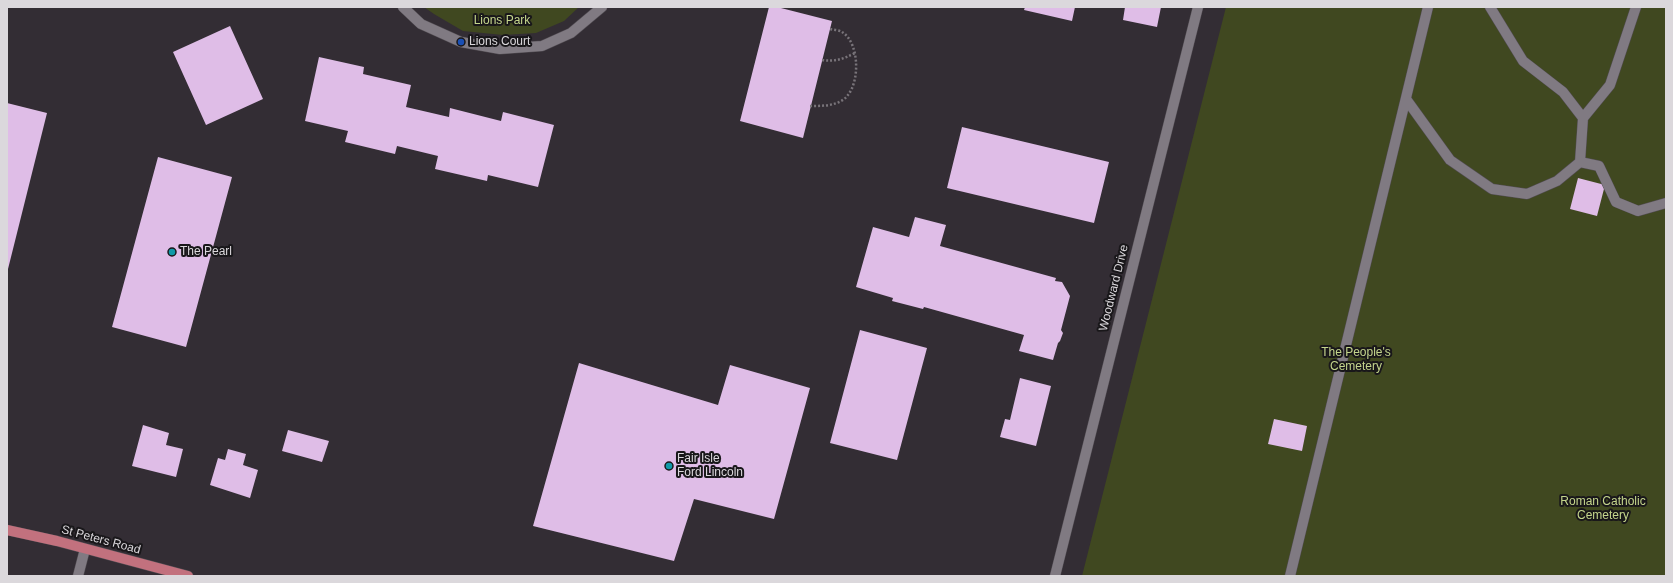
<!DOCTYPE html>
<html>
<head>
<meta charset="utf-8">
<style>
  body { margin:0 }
  #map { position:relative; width:1673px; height:583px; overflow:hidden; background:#332d34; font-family:Arial,sans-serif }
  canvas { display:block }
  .frame { position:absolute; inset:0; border:8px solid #dbd8dc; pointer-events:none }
</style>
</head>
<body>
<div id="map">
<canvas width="1673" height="583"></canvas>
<div class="frame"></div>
</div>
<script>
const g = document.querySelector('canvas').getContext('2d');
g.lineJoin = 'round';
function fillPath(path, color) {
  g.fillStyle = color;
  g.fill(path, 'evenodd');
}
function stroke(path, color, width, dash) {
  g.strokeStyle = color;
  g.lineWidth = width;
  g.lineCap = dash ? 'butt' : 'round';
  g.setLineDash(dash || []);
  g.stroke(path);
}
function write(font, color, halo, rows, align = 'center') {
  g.font = font + ' Arial,sans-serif';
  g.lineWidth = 4;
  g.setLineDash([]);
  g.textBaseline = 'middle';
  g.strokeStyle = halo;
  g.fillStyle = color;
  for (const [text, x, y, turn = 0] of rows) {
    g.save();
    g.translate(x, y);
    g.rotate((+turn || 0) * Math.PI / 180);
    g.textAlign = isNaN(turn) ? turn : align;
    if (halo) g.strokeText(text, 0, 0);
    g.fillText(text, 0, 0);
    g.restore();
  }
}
fillPath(new Path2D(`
  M424,7H579L564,21L536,33L503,35L463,31L434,14Z
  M1226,7H1666V576H1082Z`), '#404820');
fillPath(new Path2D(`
  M769,7H777L832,21L803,138L740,121Z
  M1025,7H1075L1072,21L1024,10Z
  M1125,7H1161L1157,27L1123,20Z
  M230,26L263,99L206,125L173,52Z
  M319,57L364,67L363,74L411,85L406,107L449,117L450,108L501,121L503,112L554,125L538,187L488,175L487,181L435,169L438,156L397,146L395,154L345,142L348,131L305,121Z
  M7,103L47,113L8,269H7Z
  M962,127L1109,162L1094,223L947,188Z
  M158,157L232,177L186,347L112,327Z
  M1578,178L1605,185L1597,216L1570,209Z
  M915,217L946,225L940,246L1056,278L1055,281L1062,282L1070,296L1061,330L1063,333L1060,341L1058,343L1053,360L1019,351L1024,335L924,307L923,309L892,301L893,298L856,287L873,227L909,237Z
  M860,330L927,348L897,460L830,443Z
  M579,363L718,405L730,365L810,388L774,519L694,499L674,561L533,526Z
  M1020,378L1051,386L1036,446L1000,437L1005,419L1010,420Z
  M1274,419L1307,426L1302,451L1268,444Z
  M143,425L169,433L166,445L183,449L176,477L132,466Z
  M288,430L329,441L322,462L282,451Z
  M228,449L246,454L243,465L258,470L250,498L210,485L218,458L225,460Z`), '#dfbde7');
const minor = new Path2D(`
  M403,7L421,24L461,42L500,49L542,46L571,33L602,7
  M1406,99L1450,160L1492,189L1527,194L1557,181L1580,162L1583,118L1563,92L1523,61L1490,7
  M1583,118L1610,85L1636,7
  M1580,162L1599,166L1616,202L1638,211L1666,203
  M78,576L85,549
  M1055,576L1198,7
  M1290,576L1428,7`);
const major = new Path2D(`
  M7,530L57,541L188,576`);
stroke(minor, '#514c52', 11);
stroke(major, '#514c52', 11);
stroke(new Path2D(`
  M822,60C835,62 843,59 855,53
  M810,106C821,106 832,106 841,101C861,91 861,43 842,32C839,30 834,30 830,29`), '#79747a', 2.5, [2, 2]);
stroke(minor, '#807a82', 10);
stroke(major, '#c2717e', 10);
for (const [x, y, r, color] of [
  [461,42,4,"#1a4fb4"],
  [172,252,4,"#0f9aa8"],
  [669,466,4,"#0f9aa8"]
]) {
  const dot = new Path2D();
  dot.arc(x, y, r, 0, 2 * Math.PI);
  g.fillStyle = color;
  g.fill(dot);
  stroke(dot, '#19171a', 1.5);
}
write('12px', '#c4d58c', '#19171a', [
  ["Lions Park",502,21],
  ["The People's",1356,353],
  ["Cemetery",1356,367],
  ["Roman Catholic",1603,502],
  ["Cemetery",1603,516]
]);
write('12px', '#dbd8dc', '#19171a', [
  ["Lions Court",469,42],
  ["The Pearl",180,252],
  ["Fair Isle",677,459],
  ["Ford Lincoln",677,473]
], 'left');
write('12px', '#dbd8dc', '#19171a', [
  ["Woodward Drive",1114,288,-76],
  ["St Peters Road",101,540,15]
]);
</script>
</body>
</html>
